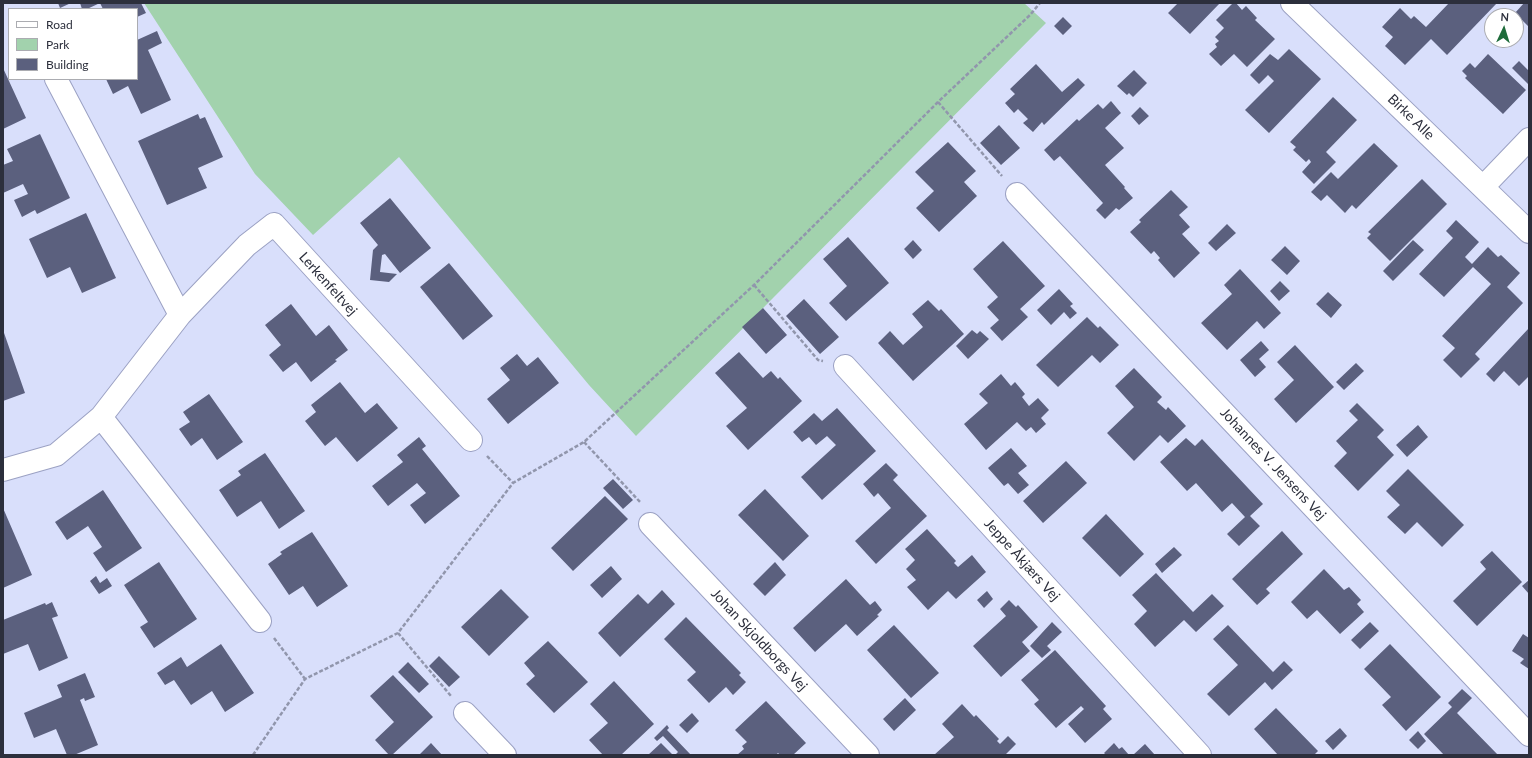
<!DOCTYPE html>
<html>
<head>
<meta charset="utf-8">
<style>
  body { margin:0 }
  #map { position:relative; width:1532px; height:758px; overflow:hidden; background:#d9dffb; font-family:Lato,sans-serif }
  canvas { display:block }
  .frame { position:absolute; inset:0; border:4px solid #2c2f3c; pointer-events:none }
  .legend { position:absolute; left:8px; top:8px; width:130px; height:72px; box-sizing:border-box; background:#fff; border:1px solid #abacb1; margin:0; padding:5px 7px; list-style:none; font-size:12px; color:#2c2f3c }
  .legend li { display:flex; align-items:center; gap:8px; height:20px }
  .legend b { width:20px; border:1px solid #abacb1 }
  .north { position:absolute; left:1484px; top:8px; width:40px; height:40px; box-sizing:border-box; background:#fff; border:1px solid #abacb1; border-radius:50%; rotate:4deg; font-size:11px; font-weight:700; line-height:16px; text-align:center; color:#2c2f3c }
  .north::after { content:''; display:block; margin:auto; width:14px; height:18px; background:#1f6c3b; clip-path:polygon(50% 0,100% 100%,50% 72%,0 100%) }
</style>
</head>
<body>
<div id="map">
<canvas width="1532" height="758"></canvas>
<div class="frame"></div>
<ul class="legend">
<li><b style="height:5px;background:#fff"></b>Road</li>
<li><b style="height:11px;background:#a2d2ad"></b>Park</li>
<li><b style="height:11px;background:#5b607e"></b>Building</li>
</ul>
<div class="north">N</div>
</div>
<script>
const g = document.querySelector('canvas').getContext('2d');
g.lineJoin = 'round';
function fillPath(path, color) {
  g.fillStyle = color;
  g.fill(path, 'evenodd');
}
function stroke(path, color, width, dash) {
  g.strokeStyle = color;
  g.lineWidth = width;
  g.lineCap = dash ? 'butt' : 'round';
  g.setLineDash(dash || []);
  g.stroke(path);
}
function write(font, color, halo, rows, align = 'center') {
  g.font = font + ' Lato,sans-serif';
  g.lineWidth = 4;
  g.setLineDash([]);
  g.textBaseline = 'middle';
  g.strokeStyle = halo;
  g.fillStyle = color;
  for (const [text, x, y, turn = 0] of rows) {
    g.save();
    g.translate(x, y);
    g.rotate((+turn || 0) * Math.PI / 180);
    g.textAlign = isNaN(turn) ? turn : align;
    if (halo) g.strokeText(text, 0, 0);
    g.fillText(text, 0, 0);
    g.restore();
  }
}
fillPath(new Path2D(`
  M144,3H1024L1046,23L636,436L589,385L399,157L313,235L255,174Z`), '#a2d2ad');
fillPath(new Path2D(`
  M58,3H71L60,8Z
  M80,3H100L87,9H82Z
  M100,3H141L146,13L137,17V9H103Z
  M1178,3H1220L1190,34L1168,13Z
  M1233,3H1236L1242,10L1246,6L1257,18L1255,20L1275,39L1247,67L1234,54L1221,66L1209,54L1217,47L1215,44L1219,41L1215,37L1224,28L1216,20Z
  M1449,3H1497L1447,55L1431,39L1405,65L1385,46L1393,37L1382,27L1400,8L1411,19L1414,16L1426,27Z
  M1524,3H1529V27L1515,13Z
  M1063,17L1072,26L1063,35L1054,26Z
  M157,31L162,43L148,50L171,100L141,114L128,86L113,94L106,79H137V40Z
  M1289,49L1321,79L1269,133L1245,110L1274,81L1268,75L1259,84L1250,75L1270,54L1278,60Z
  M1488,54L1526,90L1503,114L1465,78L1467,76L1462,71L1470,63L1475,68Z
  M1519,61L1529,71V85L1512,68Z
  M1036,64L1062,92L1078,78L1085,85L1044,125L1042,122L1033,132L1023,123L1028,119L1018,109L1014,113L1005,103L1015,94L1010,89Z
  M3,68L26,118L3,129Z
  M1134,70L1147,83L1133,97L1129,93L1127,95L1117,86Z
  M1333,97L1357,120L1326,152L1336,162L1314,184L1302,172L1311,162L1309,159L1306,162L1293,150L1296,147L1290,142Z
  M1111,101L1121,113L1105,128L1124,148L1105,165L1125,187L1124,188L1133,198L1119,210L1116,208L1105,219L1096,210L1103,203L1060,156L1054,161L1044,150L1077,119L1079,121L1098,104L1103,109Z
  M1140,107L1149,116L1139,125L1131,116Z
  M198,114L200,119L205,117L223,157L198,168L207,188L167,205L138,141Z
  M999,125L1020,148L1001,165L980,143Z
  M40,134L70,198L37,214L35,210L22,217L14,200L28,194L23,184L3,193V165L13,161L7,149Z
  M948,142L976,171L964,182L977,196L939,232L916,208L934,191L915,172Z
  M1374,143L1398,166L1356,209L1352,205L1345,213L1327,195L1321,201L1311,192L1331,172L1338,179Z
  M1422,179L1447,204L1390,261L1367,238L1371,234L1368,232Z
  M1171,190L1188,207L1179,215L1190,227L1182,234L1200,253L1174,278L1158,260L1160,258L1154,251L1151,254L1130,232L1141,222L1139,220Z
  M390,198L431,248L400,273L385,254L382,255L380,272L397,274L389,282L370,280L373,250L378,245L360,223Z
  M86,213L116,278L82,293L70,267L47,278L29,239Z
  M1456,220L1479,242L1465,257L1472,264L1488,247L1498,257L1501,255L1520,273L1507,287L1523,303L1475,354L1480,359L1461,378L1443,360L1455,348L1442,336L1491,284L1473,267L1444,297L1419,274L1453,238L1446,231Z
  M1227,224L1236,233L1216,251L1208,243Z
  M848,237L889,283L846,321L829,303L847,286L823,259Z
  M913,240L922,250L913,259L904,249Z
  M1413,240L1424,250L1393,281L1383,271Z
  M1003,241L1045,286L1020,309L1028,317L1002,341L990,328L999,320L987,307L998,297L973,269Z
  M1285,246L1300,261L1287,275L1271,260Z
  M449,263L493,316L463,340L420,287Z
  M1240,269L1281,313L1264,329L1257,321L1227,350L1201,323L1232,294L1224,285Z
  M1280,281L1290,291L1279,301L1270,291Z
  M1059,289L1073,304L1070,306L1077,313L1070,319L1064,312L1051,325L1037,310Z
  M1328,292L1342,305L1331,318L1316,304Z
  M804,299L839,337L820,354L786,316Z
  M928,300L939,311L941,309L964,334L913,381L878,343L890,331L903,345L923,327L912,314Z
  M291,304L316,336L329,325L348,350L335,360L337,361L311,382L296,362L283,372L269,355L281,345L265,325Z
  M763,308L787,335L766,354L742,327Z
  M1087,317L1098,328L1100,326L1119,345L1100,363L1092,355L1058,387L1036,365Z
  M1529,328V376L1519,386L1504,371L1494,382L1486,374Z
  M3,330L25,393L3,401Z
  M972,330L977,334L980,331L989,339L968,359L956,346Z
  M1261,341L1269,350L1259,359L1266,367L1255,377L1240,360Z
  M1295,345L1334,387L1296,423L1274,399L1294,380L1277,362Z
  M739,352L763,378L771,371L778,379L780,377L802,401L748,450L726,426L747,408L715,373Z
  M517,354L527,366L538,357L559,383L508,424L487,399L510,380L500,368Z
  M1356,363L1364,371L1344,390L1336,382Z
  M1134,368L1162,397L1157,402L1166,410L1168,407L1186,426L1168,443L1160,435L1134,461L1107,433L1134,407L1115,386Z
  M1001,374L1011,386L1015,382L1025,394L1022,397L1029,406L1038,398L1049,410L1041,418L1046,424L1036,433L1031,427L1026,431L1017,422L986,450L964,424L988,403L979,394Z
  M340,382L365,413L377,403L398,428L357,462L336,437L325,446L305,421L316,412L311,405Z
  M209,394L243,442L217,460L202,438L191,446L179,429L190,422L183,412Z
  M1357,403L1384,430L1377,437L1394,455L1358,491L1334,466L1347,453L1336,441L1358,420L1349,411Z
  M837,408L876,451L822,500L801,477L836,445L827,436L816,445L809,437L802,442L793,432L814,413L822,421Z
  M1418,425L1428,437L1407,457L1396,445Z
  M419,437L426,446L422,449L460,496L425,524L410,505L426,493L417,483L388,506L372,486L403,462L397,455Z
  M1186,438L1195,446L1202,439L1263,504L1250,516L1260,526L1239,546L1227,534L1245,517L1232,503L1222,512L1196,483L1187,491L1160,462Z
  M1011,448L1027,466L1018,473L1029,485L1018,494L1008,483L1004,486L988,468Z
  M265,453L305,511L279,529L261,501L237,517L219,490L241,475L238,471Z
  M1066,461L1087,483L1043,523L1023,501Z
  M886,463L898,475L893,480L927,516L876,564L855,541L891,508L878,493L874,497L863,484Z
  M1408,469L1464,525L1442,547L1417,522L1405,534L1387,517L1400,505L1386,491Z
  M613,479L633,500L623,509L603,488Z
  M765,489L809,536L783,561L738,515Z
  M103,490L142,548L106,572L93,553L102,547L88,526L67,540L55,522Z
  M605,496L628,519L573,571L551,548Z
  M3,508L32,575L3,588Z
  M1106,514L1144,554L1120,577L1082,538Z
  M927,529L956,561L954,563L958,567L972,555L986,572L956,599L948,591L928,610L907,587L916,580L906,569L915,560L905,549Z
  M1282,531L1303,554L1266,589L1270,593L1257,605L1232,579Z
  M312,532L348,586L317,607L303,586L289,595L268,564L282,554L280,552Z
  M1174,547L1182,555L1162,573L1155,564Z
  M1492,551L1522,582L1477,626L1453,601L1486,569L1480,562Z
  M159,562L197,619L154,648L140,627L148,622L124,585Z
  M775,562L786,575L765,596L753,584Z
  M611,566L622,579L602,598L590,585Z
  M1324,569L1344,590L1349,587L1361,600L1357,604L1364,612L1340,634L1317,610L1307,619L1291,602Z
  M1156,573L1193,612L1212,594L1224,606L1196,632L1184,620L1155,647L1134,624L1147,611L1132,595Z
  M96,576L100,583L107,578L112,586L99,594L90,581Z
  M846,579L870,605L875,601L882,610L877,615L879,616L857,636L846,624L815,652L793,628Z
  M1529,580V594L1522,586Z
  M501,589L529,617L489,656L461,627Z
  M662,590L675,604L620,657L598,633L638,594L648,604Z
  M987,591L993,599L984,608L977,600Z
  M1009,600L1016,607L1018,605L1038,627L1022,642L1030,651L1001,677L973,646L1006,616L1000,609Z
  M52,602L58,616L52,618L68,658L39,671L28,644L3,654V620L45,603L46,605Z
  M686,617L741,673L739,675L746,682L733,695L726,687L709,703L687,680L696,672L664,639Z
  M1052,622L1062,632L1047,646L1051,650L1042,658L1030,646Z
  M1370,622L1379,631L1360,649L1351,640Z
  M894,625L939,673L911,698L867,650Z
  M1228,625L1273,672L1284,661L1293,670L1272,690L1265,682L1229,716L1207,694L1238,665L1213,639Z
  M1523,634L1529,638V669L1520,663L1524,659L1512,651Z
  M548,641L588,682L554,713L526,684L535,676L524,663Z
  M221,644L254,693L225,712L212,691L191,705L174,680L165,685L157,673L181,657L187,667Z
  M1390,644L1441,697L1406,731L1382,705L1391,697L1364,669Z
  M1055,650L1106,706L1103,709L1112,719L1085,743L1068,724L1084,709L1081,706L1056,728L1034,704L1039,700L1021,680Z
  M439,656L460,677L449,687L429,666Z
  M408,662L429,684L419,693L398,672Z
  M85,673L95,697L85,701L84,698L80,700L98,745L74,755H67L56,729L34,738L24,713L62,697L57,685Z
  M393,675L433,717L392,755H389L375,740L394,722L370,696Z
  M614,681L654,724L621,755H603L589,740L608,723L590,704Z
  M1462,689L1472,698L1457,713L1498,755H1444L1424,734L1452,707L1448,703Z
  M905,698L916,710L894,731L883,719Z
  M766,701L806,743L793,755H780L778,753L776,755H737L744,749L742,746L747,742L735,730Z
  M962,704L974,717L976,715L999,739L997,741L1000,744L1008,736L1016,744L1005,755H934L954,737L942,724Z
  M1276,708L1318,751L1314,755H1278L1254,729Z
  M692,713L699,721L687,733L679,725Z
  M667,725L669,728L667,730L691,755H675L678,752L663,736L657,741L654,738Z
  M1340,728L1347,736L1333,750L1325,741Z
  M1418,731L1426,741L1418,749L1409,740Z
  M431,743L442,755H419Z
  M661,743L673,755H648Z
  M1114,743L1119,749L1122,747L1129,755H1106L1104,753Z
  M1145,744L1155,755H1133Z`), '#5b607e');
const minor = new Path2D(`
  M1292,3L1529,232
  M56,79L180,315
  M1483,187L1529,139
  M1017,194L1529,735
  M845,366L1200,755
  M101,417L260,621
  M3,470L56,455L101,417L180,315L247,245L274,224L471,440
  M650,524L868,755
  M465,713L505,755`);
stroke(minor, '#9ba1c3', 24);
stroke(new Path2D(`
  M938,102L1002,176
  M754,285L818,360L823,361
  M584,442L641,503
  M487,456L513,483
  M398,633L451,696
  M274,638L305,679
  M253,755L305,679L398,633L513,483L584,442L754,285L938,102L1030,15L1040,3`), '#9196ac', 2.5, [4, 2]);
stroke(minor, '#fff', 22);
write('14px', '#2c2f3c', '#fff', [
  ["Birke Alle",1411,117,44],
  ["Lerkenfeltvej",328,284,48],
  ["Johannes V. Jensens Vej",1273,464,47],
  ["Jeppe Åkjærs Vej",1022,560,48],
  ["Johan Skjoldborgs Vej",759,640,47]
]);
</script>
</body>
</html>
